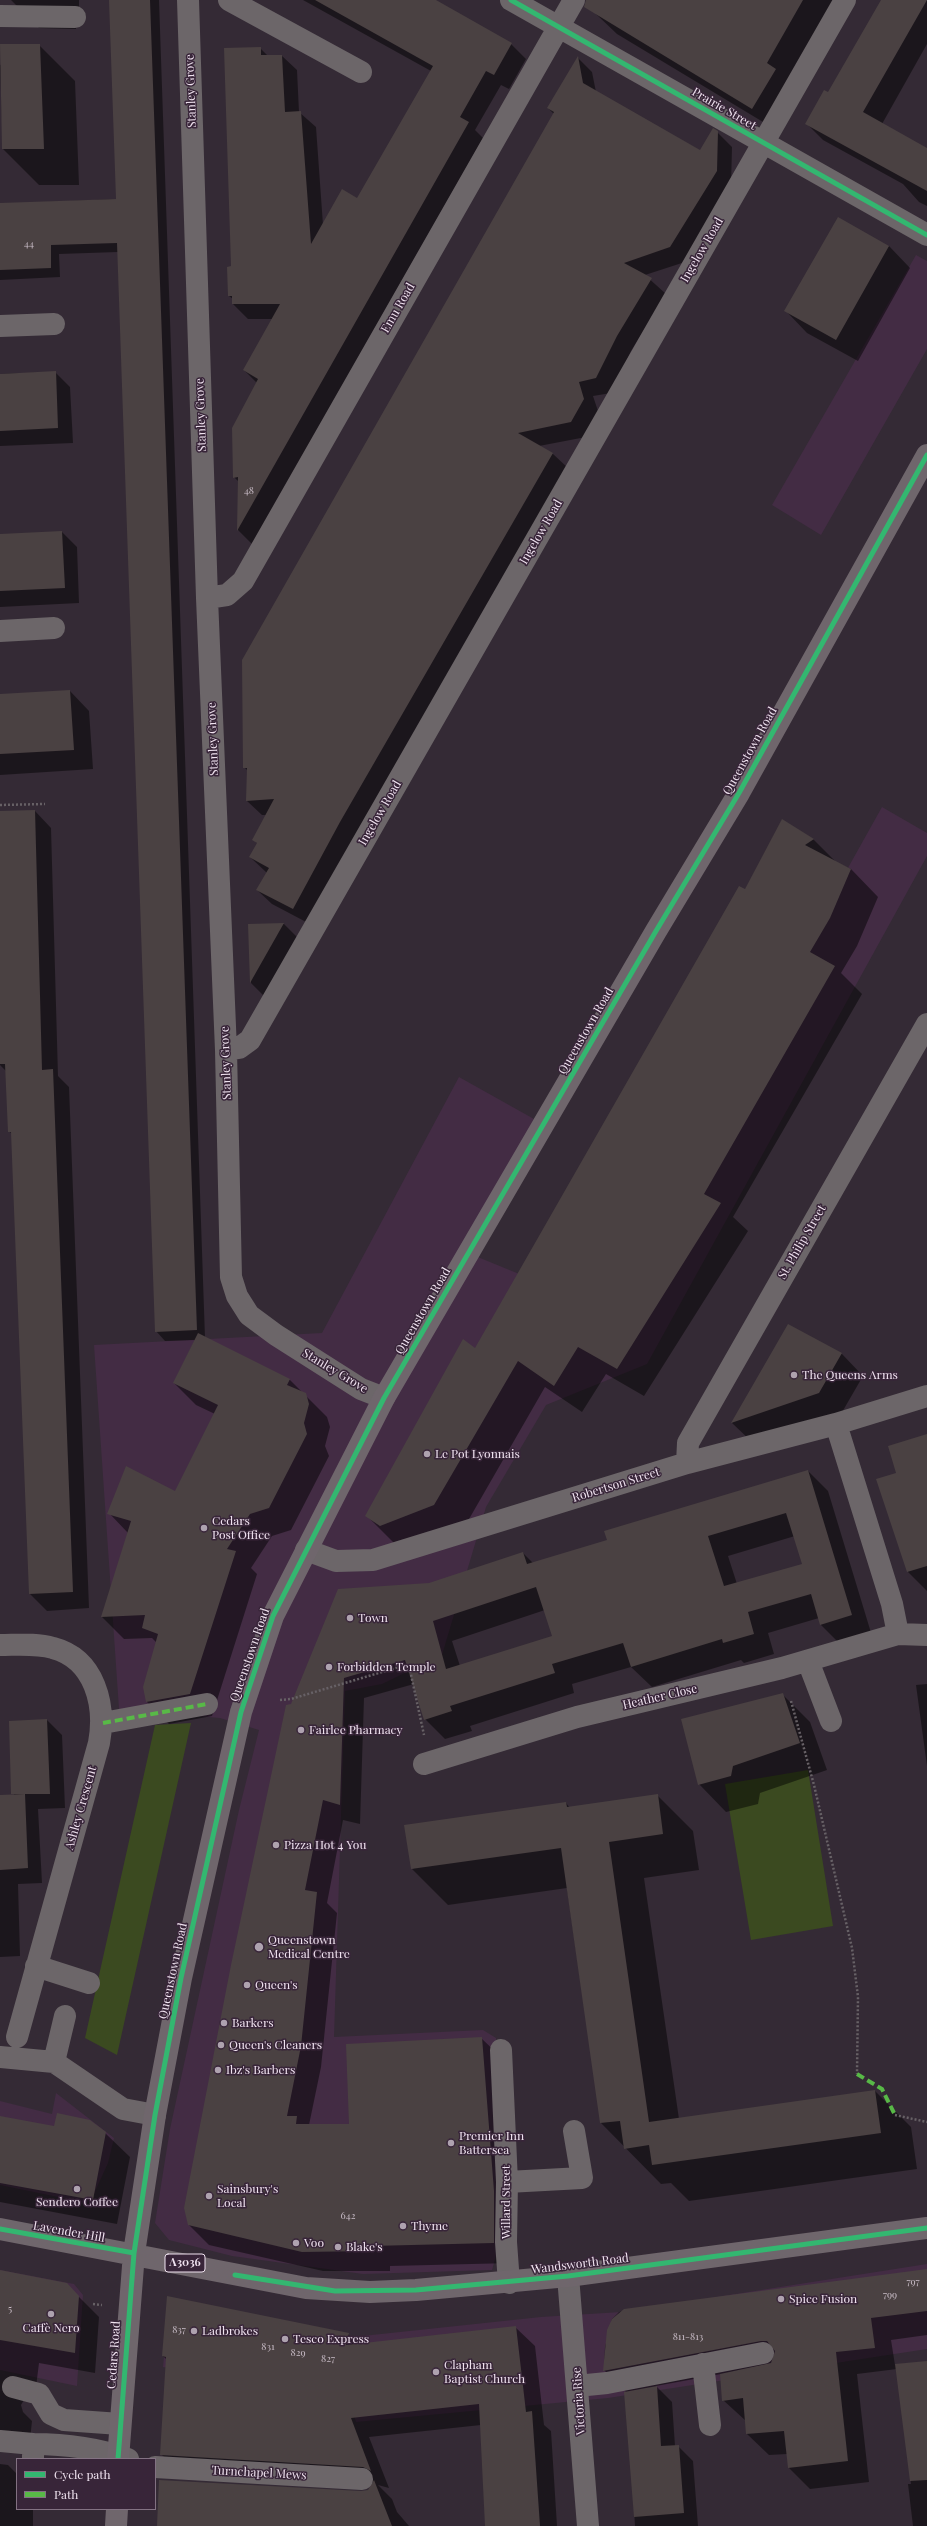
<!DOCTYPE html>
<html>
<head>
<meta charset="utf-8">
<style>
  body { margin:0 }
  #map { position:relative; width:927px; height:2526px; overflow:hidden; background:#342a35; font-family:"Playfair Display",serif }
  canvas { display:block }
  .legend { position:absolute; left:16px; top:2458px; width:140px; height:52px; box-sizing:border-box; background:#382539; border:1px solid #827182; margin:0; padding:5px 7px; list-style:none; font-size:12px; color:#f0e3f0 }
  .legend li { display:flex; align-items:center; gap:8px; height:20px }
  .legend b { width:20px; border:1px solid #827182 }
</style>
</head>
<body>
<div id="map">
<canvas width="927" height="2526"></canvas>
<ul class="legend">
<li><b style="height:5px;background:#33b770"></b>Cycle path</li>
<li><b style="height:5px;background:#58b947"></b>Path</li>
</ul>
</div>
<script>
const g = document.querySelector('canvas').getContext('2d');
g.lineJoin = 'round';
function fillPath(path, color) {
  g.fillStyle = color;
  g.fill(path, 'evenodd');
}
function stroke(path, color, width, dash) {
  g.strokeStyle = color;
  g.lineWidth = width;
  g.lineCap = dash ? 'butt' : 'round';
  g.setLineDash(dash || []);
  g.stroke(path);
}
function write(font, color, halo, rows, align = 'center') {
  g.font = font + ' "Playfair Display",serif';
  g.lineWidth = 3;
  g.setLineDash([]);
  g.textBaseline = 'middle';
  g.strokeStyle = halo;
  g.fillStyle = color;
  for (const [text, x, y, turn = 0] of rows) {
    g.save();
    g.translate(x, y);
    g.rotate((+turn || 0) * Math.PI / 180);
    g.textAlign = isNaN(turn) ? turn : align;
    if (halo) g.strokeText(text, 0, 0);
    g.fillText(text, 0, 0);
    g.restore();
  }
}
fillPath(new Path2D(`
  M916,255L927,261V349L821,535L772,505Z
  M882,807L927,833V856L647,1364L546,1405L486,1507L442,1655L382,1684L345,1691L334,2037L483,2030L496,2038L498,2249L492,2270L363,2274L232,2256L169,2240L155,2223L170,2129L239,1810L259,1730L220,1718L119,1709L94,1345L322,1333L459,1077L534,1119L468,1253L602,1308Z
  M56,2093L114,2138L108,2163L92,2198L87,2203L0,2185V2101L52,2114Z
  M927,2264V2349L608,2398L356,2422L348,2395L219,2378L163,2367L169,2302L353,2337L541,2317L621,2312Z
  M0,2270L74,2284L83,2295L77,2386L0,2370Z`), '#432c44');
fillPath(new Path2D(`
  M191,1723L117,2055L85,2038L155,1725Z
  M808,1770L833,1926L751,1940L725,1784Z`), '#3b4a20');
fillPath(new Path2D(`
  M11,0H79V8L76,9V29L39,28Z
  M110,0H159L205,1338L290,1380L327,1417L330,1427L325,1446L329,1456L291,1530L272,1536L251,1568L257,1574L212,1716L169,1724L147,1702L144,1687L157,1643L152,1638L124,1639L102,1617L128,1533L109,1513L176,1493L215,1414L196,1405L174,1383L195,1340L165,1341L156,1331L118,252L59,254L60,277L0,280V204L117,199Z
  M303,0H433L511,44L526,59L509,89L501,85L475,130L483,138L252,544L238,530L239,482L234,477L257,383L244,370L273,319H248L233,304V299L229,296L260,48L268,56H282L297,70L299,112L316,127L323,225L358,199L431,71Z
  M605,0H835L773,128L617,34L596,14Z
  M882,0H927V44L882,124L927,149V206L919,202L903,184L823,140L806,123L828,94Z
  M39,45L75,81L79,185H39L3,149L0,65Z
  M578,58L592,72L596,92L701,151L717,132L732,147L731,186L685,262L645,275L666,294L631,351L611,393L593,396L599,414L586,437L539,446L553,454L568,468L308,923L272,904L257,890L267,873L250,857L258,844L253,839L266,815H262L247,801L248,771L244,767L554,114L548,108Z
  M889,246L910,268L858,361L807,333L786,311Z
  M55,372L70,387L73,443L0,446V374Z
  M62,532L77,547L79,603L0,607V535Z
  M70,691L89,711L93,769L0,775V695Z
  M35,811L51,828L58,1076L69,1087L89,1608L47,1611L30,1594L12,1134L9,1131L7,1072L0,1065V812Z
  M782,820L813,839L836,862L851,869L878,897L857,946L841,973L862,994L733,1217L748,1231L644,1396L606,1374L582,1412L545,1387L461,1533L394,1543L366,1515L476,1350L745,890Z
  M284,924L299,939L265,997L251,983L249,925Z
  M789,1326L842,1354L863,1376L841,1414L754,1444L732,1423Z
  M927,1435V1591L908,1572L897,1473Z
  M808,1471L828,1491L872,1636L841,1645L821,1625L819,1618L768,1633L774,1654L744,1663L741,1660L652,1687L631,1667L572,1684L574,1693L470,1726L472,1731L445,1739L425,1719L414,1684L364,1698L360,1824L343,1820L327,1903L337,1913L321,2067L309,2125L350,2126L481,2038L502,2058L513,2263L390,2266V2271H323L209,2245L189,2225L292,1705L430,1584L523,1553L533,1563L608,1541ZM795,1536L803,1565L737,1584L728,1556ZM545,1610L553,1637L460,1666L452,1641Z
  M927,1684V1766L916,1685Z
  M782,1694L810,1722L827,1770L760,1793L758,1804L726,1812L699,1784Z
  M47,1720L62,1735L65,1808L38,1809L42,1883L18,1884L20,1956L0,1957V1796H14L10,1722Z
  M657,1795L693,1831L699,1870L644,1878L679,2119L875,2091L911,2127L917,2169L689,2201L671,2183L661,2184L601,2123L567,1888L448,1905L412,1869L566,1803L570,1808Z
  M0,2117L55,2128L105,2133L130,2157L117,2224L0,2202Z
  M927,2270V2335L891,2340L895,2365L927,2362V2526H913L908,2484H911L897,2369L857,2374L869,2482L810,2489L789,2468L787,2454L769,2455L747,2434L746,2421L723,2400L721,2374L656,2386L672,2402L675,2446H678L693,2461L698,2526H635L627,2393L604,2370L605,2347L612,2319L619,2312L631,2309Z
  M0,2271L66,2284L99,2317L95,2373L39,2363L35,2395L25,2398L21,2405L23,2412L32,2421L29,2449L0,2448Z
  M515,2327L535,2346L544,2425L551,2431L557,2526H487L481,2425L369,2437L389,2488L378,2485L392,2499L397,2512L409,2526H158L361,2492L369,2491L373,2485L181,2474L161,2454L167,2360L163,2356L348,2334L359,2345Z
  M0,2464L8,2465L17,2474V2509H33V2526H0Z`), '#0007');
fillPath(new Path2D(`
  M109,0H150L197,1330L155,1332L117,243L51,245V268L0,270V203L116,199Z
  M315,0H436L512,43L494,75L486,71L460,117L469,122L237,531L238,477L233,478L232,428L258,379L243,370L280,304H232V296H228L227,267L231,266L224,48L261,47V55H282L285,112L301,111L311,244L342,189L357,198L433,66Z
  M586,0H803L767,63L776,69L752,109L584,7Z
  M881,0H927L863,112L927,148V191L805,124L824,90L828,92Z
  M0,44H40L44,149H2Z
  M578,56L583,83L700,150L713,128L718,131L717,171L670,247L624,263L652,278L617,336L596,378L579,382L584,399L571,422L518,433L553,453L340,822L293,909L256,890L269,868L249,857L257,843L252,840L274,799L246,801L247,768H243L242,660L554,112L547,108Z
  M838,217L889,246L836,340L784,311Z
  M56,371L58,428L0,431V374Z
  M62,531L65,588L0,591V534Z
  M70,690L74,750L0,754V694Z
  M35,810L42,1070L53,1069L73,1592L29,1594L11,1132H8L5,1064H0V811Z
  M782,819L814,839L805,845L851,869L830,918L810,952L835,966L704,1194L721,1203L617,1369L578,1347L554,1386L518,1361L434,1505L380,1526L365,1516L463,1339L475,1348L739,886L745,889Z
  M284,923L250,983L248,924Z
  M788,1324L842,1353L819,1393L731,1423Z
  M198,1333L290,1379L287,1385L306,1393L309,1404L304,1423L307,1434L269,1508L250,1514L227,1549L236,1551L190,1694L146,1702L143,1687L158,1634L142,1628L145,1615L101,1617L131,1521L107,1514L126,1466L175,1491L218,1405L173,1383Z
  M927,1434V1566L907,1572L876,1479L896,1473L888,1446Z
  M808,1470L852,1615L820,1625L811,1594L748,1612L754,1634L723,1643L722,1639L631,1667L623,1643L552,1664L555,1673L450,1706L452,1711L424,1720L405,1660L344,1678L340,1805L323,1800L305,1890L317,1892L301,2046L287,2116H297L296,2124H349L346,2044L482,2037L494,2191V2243L371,2246V2251L302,2252L188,2225L184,2208L231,1965L286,1705L291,1704L338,1589L429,1583L523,1552L527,1564L607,1540L604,1531ZM786,1513L802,1564L724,1586L708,1536ZM536,1587L552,1636L446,1669L433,1621Z
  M783,1693L800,1743L733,1766L731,1776L698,1785L681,1719Z
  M47,1719L50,1794H11L9,1721Z
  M25,1794L28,1868L0,1870V1795Z
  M658,1794L663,1834L609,1842L649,2122L875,2090L881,2133L652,2165L649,2145L624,2149L620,2121L600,2123L561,1848L411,1869L404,1825L566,1802L567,1807Z
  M57,2113L90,2120L106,2132L93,2200L0,2183V2116L54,2126Z
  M927,2269V2311L871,2318L875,2348L836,2352L848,2461L788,2468L784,2431L746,2434L743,2398L722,2401L720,2374L771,2363L775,2351L767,2341H761L603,2371L607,2330L612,2319L624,2309Z
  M0,2270L67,2283L79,2296L75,2353L0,2340Z
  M167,2296L349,2333L346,2345L516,2326L526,2412L532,2411L540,2526H485L479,2404L351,2418L371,2471L363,2467L160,2455L166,2357L162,2356Z
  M927,2361V2480L910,2481L895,2364Z
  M657,2386L661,2446L679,2445L684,2513L634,2517L624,2392Z
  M159,2480L361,2491L368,2490L374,2480L392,2526H157Z`), '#4a4142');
stroke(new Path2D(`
  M0,805L45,804
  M280,1700L291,1699L399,1667L410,1670L424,1735
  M791,1701L814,1785L852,1948L858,1997L857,2074
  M895,2115L927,2122
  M93,2304L102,2305`), '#676166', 2.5, [2, 2]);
stroke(new Path2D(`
  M188,0L207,598L226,1050L231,1277L237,1296L249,1315L276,1335L361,1389L384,1398
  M229,0L361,72
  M511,0L927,235
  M0,16L75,17
  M0,326L54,324
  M207,598L227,595L243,581L574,0
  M0,631L54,628
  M226,1050L239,1048L250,1040L845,0
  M687,1463L688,1443L927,1024
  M306,1550L336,1561L373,1560L687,1463L836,1424L927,1396
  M898,1634L927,1635
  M0,1645C17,1645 36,1643 53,1648C95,1659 106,1705 99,1743L17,2037
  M808,1661L831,1721
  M103,1723L207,1704
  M424,1764L577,1717L782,1668L898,1634L892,1604L836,1424
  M36,1966L89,1983
  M501,2050L507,2182L506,2242L509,2283
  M0,2057L54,2062L123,2109L155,2115
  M54,2062L65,2016
  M507,2182L582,2178L574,2131
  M568,2276L588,2526
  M703,2364L710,2425
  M577,2386L607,2383L763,2353
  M13,2387L39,2394L51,2414L64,2420L120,2424
  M0,2441L33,2444
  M33,2459V2444C66,2444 97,2448 128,2459
  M155,2467L362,2479`), '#6c6669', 22);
stroke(new Path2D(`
  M0,2229L306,2288L370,2292L416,2290L568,2276L927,2228
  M118,2459L134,2253L155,2115L181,1978L241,1712L273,1616L384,1398L656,931L739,793L927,455
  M116,2526L117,2509`), '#6f666c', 22);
stroke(new Path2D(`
  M103,1723L207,1704
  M857,2074L882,2089L895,2115`), '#58b947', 4, [8, 4]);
stroke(new Path2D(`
  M511,0L927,235
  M0,2229L134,2253
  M235,2275L335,2291L416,2290L568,2276L927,2228
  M118,2459L134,2253L155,2115L181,1978L241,1712L273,1616L384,1398L656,931L739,793L927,455`), '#33b770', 5);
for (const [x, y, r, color] of [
  [794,1375,4,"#aea2af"],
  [427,1454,4,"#aea2af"],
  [204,1528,4,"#aea2af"],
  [350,1618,4,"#aea2af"],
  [329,1667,4,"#aea2af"],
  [301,1730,4,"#aea2af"],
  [276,1845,4,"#aea2af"],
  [259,1947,5,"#aea2af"],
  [247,1985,4,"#aea2af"],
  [224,2023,4,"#aea2af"],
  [221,2045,4,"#aea2af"],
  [218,2070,4,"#aea2af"],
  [451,2143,4,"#aea2af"],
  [77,2189,4,"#aea2af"],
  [209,2196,4,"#aea2af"],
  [403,2226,4,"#aea2af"],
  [296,2243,4,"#aea2af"],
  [338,2247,4,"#aea2af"],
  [781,2299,4,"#aea2af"],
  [51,2314,4,"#aea2af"],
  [194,2331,4,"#aea2af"],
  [285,2339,4,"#aea2af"],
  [436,2372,4,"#aea2af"]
]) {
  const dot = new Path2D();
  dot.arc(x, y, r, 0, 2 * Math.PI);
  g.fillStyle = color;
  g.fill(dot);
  stroke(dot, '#382539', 1.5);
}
write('10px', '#c6bac4', null, [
  ["44",29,244],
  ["48",249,491],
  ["642",348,2216],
  ["797",913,2282],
  ["799",890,2295],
  ["5",10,2309],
  ["837",179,2330],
  ["811-813",688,2337],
  ["831",268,2347],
  ["829",298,2353],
  ["827",328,2359]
]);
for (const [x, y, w] of [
  [185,2263,40]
]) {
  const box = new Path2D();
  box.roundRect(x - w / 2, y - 9, w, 18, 3);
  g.fillStyle = '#382539';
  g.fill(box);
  stroke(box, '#f0e3f0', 1);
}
write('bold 11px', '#f0e3f0', null, [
  ["A3036",185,2263]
]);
write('12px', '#f0e3f0', '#382539', [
  ["Stanley Grove",191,91,-92],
  ["Prairie Street",724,109,30],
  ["Ingelow Road",702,250,-60],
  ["Emu Road",398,308,-60],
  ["Stanley Grove",201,415,-92],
  ["Ingelow Road",541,532,-60],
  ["Stanley Grove",213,739,-92],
  ["Queenstown Road",750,751,-61],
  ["Ingelow Road",380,813,-60],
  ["Queenstown Road",586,1031,-60],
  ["Stanley Grove",226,1063,-92],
  ["St. Philip Street",802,1242,-60],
  ["Queenstown Road",423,1311,-60],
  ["Stanley Grove",335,1371,31],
  ["Robertson Street",616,1485,-17],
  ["Queenstown Road",250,1655,-71],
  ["Heather Close",660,1697,-13],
  ["Ashley Crescent",81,1808,-74],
  ["Queenstown Road",173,1971,-78],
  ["Willard Street",506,2202,-90],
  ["Lavender Hill",69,2232,10],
  ["Wandsworth Road",580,2264,-7],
  ["Cedars Road",114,2355,-86],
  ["Victoria Rise",579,2401,-94],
  ["Turnchapel Mews",259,2473,3]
]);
write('12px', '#f0e3f0', '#382539', [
  ["The Queens Arms",802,1375],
  ["Le Pot Lyonnais",435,1454],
  ["Cedars",212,1521],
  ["Post Office",212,1535],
  ["Town",358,1618],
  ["Forbidden Temple",337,1667],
  ["Fairlee Pharmacy",309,1730],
  ["Pizza Hot 4 You",284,1845],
  ["Queenstown",268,1940],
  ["Medical Centre",268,1954],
  ["Queen's",255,1985],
  ["Barkers",232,2023],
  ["Queen's Cleaners",229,2045],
  ["Ibz's Barbers",226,2070],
  ["Premier Inn",459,2136],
  ["Battersea",459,2150],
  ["Sainsbury's",217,2189],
  ["Local",217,2203],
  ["Sendero Coffee",77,2202,"center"],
  ["Thyme",411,2226],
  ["Voo",304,2243],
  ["Blake's",346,2247],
  ["Spice Fusion",789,2299],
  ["Caffè Nero",51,2328,"center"],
  ["Ladbrokes",202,2331],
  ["Tesco Express",293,2339],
  ["Clapham",444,2365],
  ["Baptist Church",444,2379]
], 'left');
</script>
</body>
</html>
